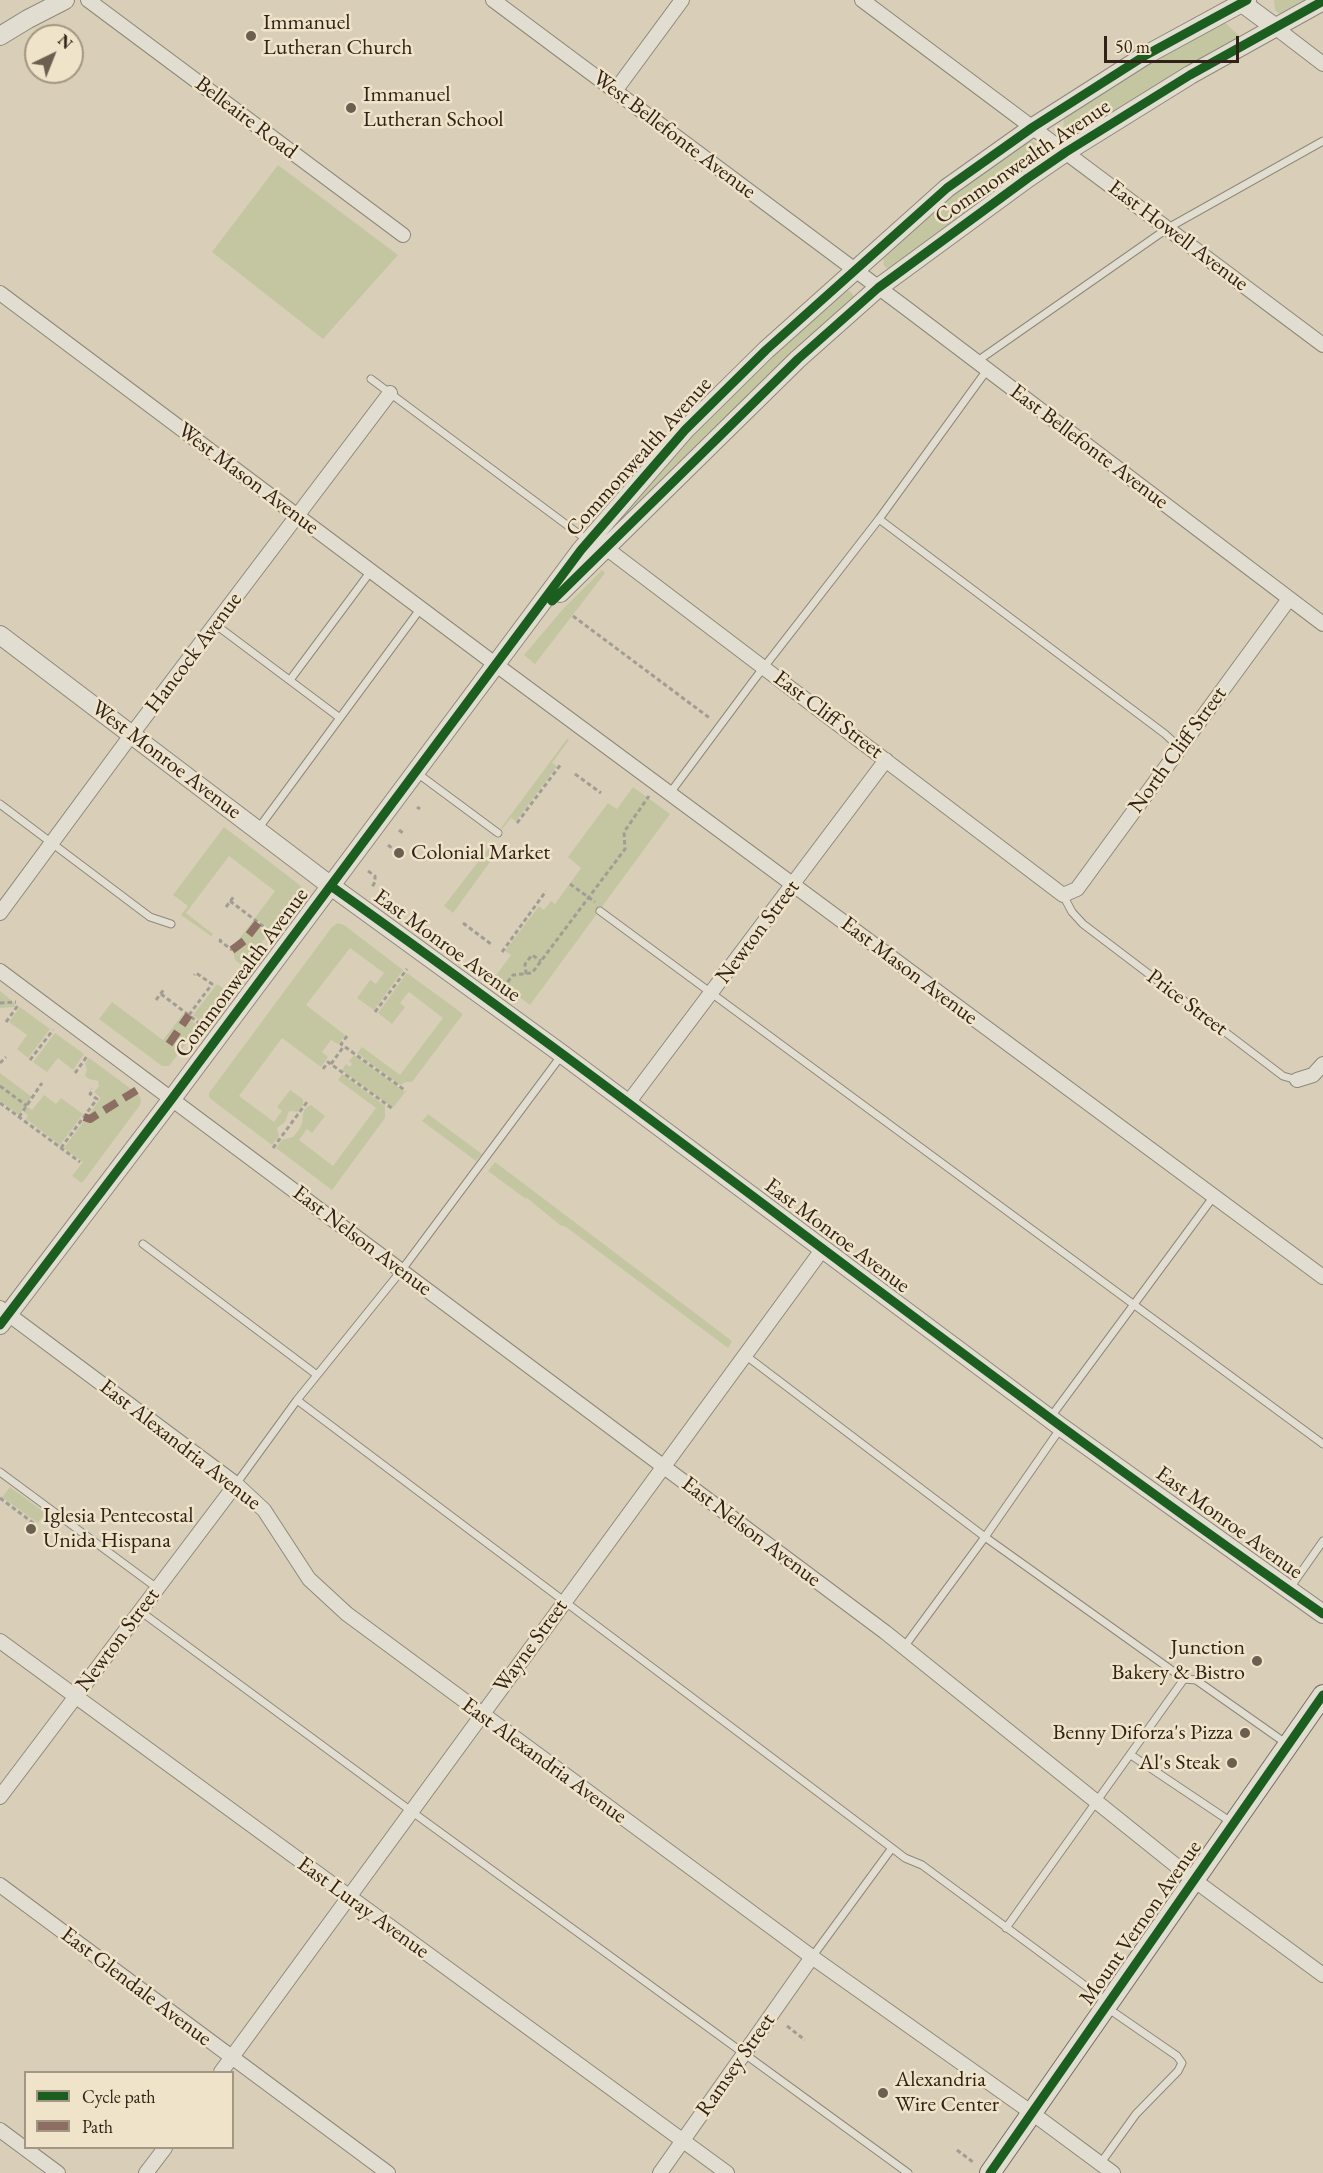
<!DOCTYPE html>
<html>
<head>
<meta charset="utf-8">
<style>
  body { margin:0 }
  #map { position:relative; width:1323px; height:2173px; overflow:hidden; background:#d9cfb9; font-family:"EB Garamond",serif }
  canvas { display:block }
  .legend { position:absolute; left:24px; top:2071px; width:210px; height:78px; box-sizing:border-box; background:#efe4c9; border:2px solid #a39682; margin:0; padding:8px 10px; list-style:none; font-size:18px; color:#302217 }
  .legend li { display:flex; align-items:center; gap:12px; height:30px }
  .legend b { width:30px; border:2px solid #a39682 }
  .north { position:absolute; left:24px; top:24px; width:60px; height:60px; box-sizing:border-box; background:#efe4c9; border:2px solid #a39682; border-radius:50%; rotate:43deg; font-size:16px; font-weight:700; line-height:24px; text-align:center; color:#302217 }
  .north::after { content:''; display:block; margin:auto; width:21px; height:27px; background:#6b5f50; clip-path:polygon(50% 0,100% 100%,50% 72%,0 100%) }
  .scale { position:absolute; left:1104px; top:36px; width:135px; height:27px; box-sizing:border-box; border:3px solid #302217; border-top:0; padding-left:8px; font-size:18px; line-height:21px; white-space:nowrap; color:#302217; -webkit-text-stroke:4px #efe4c9; paint-order:stroke }
</style>
</head>
<body>
<div id="map">
<canvas width="1323" height="2173"></canvas>
<ul class="legend">
<li><b style="height:8px;background:#1b5e20"></b>Cycle path</li>
<li><b style="height:8px;background:#8d6e63"></b>Path</li>
</ul>
<div class="north">N</div>
<div class="scale">50 m</div>
</div>
<script>
const g = document.querySelector('canvas').getContext('2d');
g.lineJoin = 'round';
function fillPath(path, color) {
  g.fillStyle = color;
  g.fill(path, 'evenodd');
}
function stroke(path, color, width, dash) {
  g.strokeStyle = color;
  g.lineWidth = width;
  g.lineCap = dash ? 'butt' : 'round';
  g.setLineDash(dash || []);
  g.stroke(path);
}
function write(font, color, halo, rows, align = 'center') {
  g.font = font + ' "EB Garamond",serif';
  g.lineWidth = 5;
  g.setLineDash([]);
  g.textBaseline = 'middle';
  g.strokeStyle = halo;
  g.fillStyle = color;
  for (const [text, x, y, turn = 0] of rows) {
    g.save();
    g.translate(x, y);
    g.rotate((+turn || 0) * Math.PI / 180);
    g.textAlign = isNaN(turn) ? turn : align;
    if (halo) g.strokeText(text, 0, 0);
    g.fillText(text, 0, 0);
    g.restore();
  }
}
fillPath(new Path2D(`
  M1274,0H1319L1282,16L1275,10Z
  M1223,21L1245,41L1075,137C1065,133 1061,127 1065,116L1128,75Z
  M1032,141L1042,148L1044,156L890,270L884,266L883,256L952,194L1025,142Z
  M278,165L398,255L323,339L212,252Z
  M847,290L851,292L855,298L615,528L612,527L718,406L842,291Z
  M602,570L605,573L535,664L524,655L564,608Z
  M567,739L569,740L552,763L557,766L516,821L511,818L502,829L501,828Z
  M633,787L670,814L530,1005L494,978L511,955L505,951L539,906L544,910L551,901L555,904L581,868L568,857L608,803L617,809Z
  M224,827L301,886L300,890L271,930L255,918L275,891L229,856L186,913L213,934L211,936L181,915L188,906L173,895Z
  M488,849L495,855L453,913L444,906Z
  M253,921L269,933L243,966L235,960L232,948Z
  M338,923L344,925L403,970L374,1010L357,998L370,980L376,984L384,973L350,948L306,1005L345,1035L338,1044L331,1040L322,1052L328,1057L321,1067L282,1038L239,1096L274,1122L282,1111L277,1107L290,1090L303,1099V1105L298,1112L289,1111L285,1122L277,1128L279,1136L272,1145L212,1100L209,1097V1093L332,927Z
  M407,973L463,1014L412,1082H406L400,1085L357,1053L362,1047L400,1075L443,1018L409,992L400,1003L405,1007L392,1024L378,1013Z
  M217,984L226,990L202,1022L193,1015Z
  M0,991L16,1004L14,1007L0,1008Z
  M112,1002L163,1040L183,1014L199,1026L169,1066H162L99,1019Z
  M20,1007L50,1029L28,1058L17,1049L27,1035L9,1022Z
  M55,1033L84,1054L73,1070L58,1058L47,1072L33,1062Z
  M354,1055L405,1092L393,1108L342,1070L346,1064L350,1067L352,1064L349,1061Z
  M89,1058L138,1094L141,1099L140,1105L82,1183L72,1176L83,1162L64,1148L101,1098L94,1092L99,1086L98,1081L89,1079L85,1076L87,1069L85,1064Z
  M0,1073L32,1097L19,1115L0,1101Z
  M342,1074L385,1106V1118L332,1190L276,1148L282,1140L293,1137C296,1133 301,1128 302,1123C304,1114 301,1110 311,1105L325,1116L312,1133L307,1129L299,1140L333,1166L376,1108L338,1080Z
  M44,1095L56,1104L61,1098L83,1114L60,1145L26,1119L28,1115L24,1112L28,1107L32,1110Z
  M428,1114L482,1154L476,1161L422,1121Z
  M495,1162L732,1341L728,1348L566,1227L560,1225L527,1198L526,1199L488,1171Z
  M10,1487L59,1523L58,1525L44,1515L38,1523L2,1497Z`), '#c3c6a0');
const service = new Path2D(`
  M976,362L1168,228L1323,141
  M371,379L583,537H589
  M879,519L1165,734L1179,747
  M216,625L340,718
  M290,680L371,571
  M417,773L498,833
  M670,793L754,680L879,519L987,370
  M0,804L150,917L171,924
  M258,829L421,608
  M1063,895L1072,912L1083,924L1283,1076L1297,1080
  M600,911L1323,1444
  M143,1244L317,1375
  M745,1355L985,1537L1184,1679L1196,1680L1287,1744
  M297,1400L892,1848L905,1858L922,1865L1106,2001
  M1050,1418L1214,1196
  M0,1472L157,1588
  M236,1484L297,1400L401,1271L561,1056
  M1290,1588L1323,1541
  M140,1611L411,1811L908,2173
  M904,1647L985,1537L1060,1429
  M1131,1755L1231,1822
  M1006,1928L1184,1679
  M812,1957L892,1848
  M1100,2164L1136,2114L1178,2071L1182,2063L1177,2056L1106,2007`);
const minor = new Path2D(`
  M88,0L403,235
  M493,0L906,308L1323,624
  M862,0L1323,345
  M1276,28L1323,64
  M615,91L682,0
  M0,293L495,664L1323,1277
  M598,542L1063,895L1077,889L1289,599
  M0,913L132,734L390,393
  M0,971L885,1632L1194,1880L1323,1975
  M1297,1080L1313,1075L1323,1064
  M628,1103L886,760
  M0,1308L236,1484L264,1510L309,1579L347,1614L812,1957L1032,2113L1113,2173
  M0,1641L727,2173
  M0,1797L236,1484
  M0,1885L388,2173
  M221,2072L822,1250
  M0,2130L58,2173
  M146,2173L165,2148
  M660,2173L812,1957`);
const tertiary = new Path2D(`
  M1238,0L1276,28
  M0,36L28,19L65,0
  M560,593L798,359L878,288L1028,178L1066,152L1190,75L1323,1
  M0,635L331,886L562,1054L1061,1427L1323,1614
  M0,1325L171,1100L581,550L685,430L766,350L947,188L1033,127L1146,55L1247,0`);
const secondary = new Path2D(`
  M990,2173L1323,1695`);
stroke(service, '#8f887a', 9);
stroke(minor, '#8f887a', 16);
stroke(tertiary, '#8f887a', 20);
stroke(secondary, '#787064', 22);
stroke(new Path2D(`
  M573,616L711,719
  M575,774L601,793
  M417,807L420,809
  M517,823L561,764
  M399,830L403,833
  M388,845L392,848
  M368,871L375,876V882L372,887
  M570,884L595,902
  M230,901L272,933
  M226,907L235,895
  M463,923L491,944
  M221,939L220,941L232,950
  M502,952L546,891
  M526,974L525,964L532,955L541,961
  M503,988L513,975L532,973L625,849L624,832L649,796
  M161,994L203,1026
  M156,1000L165,988
  M0,1003L16,1002
  M375,1012L407,969
  M189,1015L212,984L196,973L194,975
  M6,1022L19,1004
  M347,1036L341,1044L406,1091
  M30,1060L53,1030
  M0,1063L6,1057
  M331,1064L344,1046
  M323,1069L328,1062L393,1109
  M75,1073L88,1055
  M0,1086L27,1106
  M0,1103L80,1162
  M19,1117L42,1083
  M61,1148L97,1099L90,1094L92,1091L91,1089
  M273,1148L307,1102
  M0,1498L36,1525L32,1530L31,1529
  M787,2026L805,2040
  M957,2150L973,2162`), '#a29d94', 3, [4.5, 3]);
stroke(service, '#e2ddd1', 7);
stroke(minor, '#e2ddd1', 14);
stroke(tertiary, '#e2ddd1', 18);
stroke(secondary, '#e2ddd1', 20);
stroke(new Path2D(`
  M232,950L244,941L258,923
  M169,1044L189,1015
  M84,1117L90,1119L137,1090`), '#8d6e63', 8, [15, 8]);
stroke(new Path2D(`
  M552,601L798,359L878,288L1028,178L1066,152L1190,75L1323,1
  M331,886C665,1123 986,1380 1323,1614
  M0,1325L171,1100L581,550L685,430L766,350L947,188L1033,127L1146,55L1247,0
  M990,2173L1323,1695`), '#1b5e20', 9);
for (const [x, y, r, color] of [
  [251,36,6,"#6b5f50"],
  [351,108,6,"#6b5f50"],
  [399,853,6,"#6b5f50"],
  [31,1529,6,"#6b5f50"],
  [1257,1661,6,"#6b5f50"],
  [1245,1733,6,"#6b5f50"],
  [1232,1763,6,"#6b5f50"],
  [883,2093,6,"#6b5f50"]
]) {
  const dot = new Path2D();
  dot.arc(x, y, r, 0, 2 * Math.PI);
  g.fillStyle = color;
  g.fill(dot);
  stroke(dot, '#efe4c9', 2);
}
write('22px', '#302217', '#efe4c9', [
  ["Immanuel",263,23],
  ["Lutheran Church",263,48],
  ["Immanuel",363,95],
  ["Lutheran School",363,120],
  ["Colonial Market",411,853],
  ["Iglesia Pentecostal",43,1516],
  ["Unida Hispana",43,1541],
  ["Junction",1245,1648,"right"],
  ["Bakery & Bistro",1245,1673,"right"],
  ["Benny Diforza's Pizza",1233,1733,"right"],
  ["Al's Steak",1220,1763,"right"],
  ["Alexandria",895,2080],
  ["Wire Center",895,2105]
], 'left');
write('22px', '#302217', '#efe4c9', [
  ["Belleaire Road",246,118,37],
  ["West Bellefonte Avenue",674,135,37],
  ["Commonwealth Avenue",1023,162,-34],
  ["East Howell Avenue",1178,236,37],
  ["East Bellefonte Avenue",1089,447,37],
  ["Commonwealth Avenue",639,457,-48],
  ["West Mason Avenue",248,479,37],
  ["Hancock Avenue",194,653,-53],
  ["East Cliff Street",828,715,37],
  ["North Cliff Street",1178,750,-54],
  ["West Monroe Avenue",166,760,37],
  ["Newton Street",758,932,-53],
  ["East Monroe Avenue",447,946,36],
  ["East Mason Avenue",909,971,37],
  ["Commonwealth Avenue",242,973,-53],
  ["Price Street",1187,1003,37],
  ["East Monroe Avenue",837,1236,37],
  ["East Nelson Avenue",362,1241,37],
  ["East Alexandria Avenue",180,1445,38],
  ["East Monroe Avenue",1229,1523,36],
  ["East Nelson Avenue",751,1532,37],
  ["Newton Street",118,1640,-53],
  ["Wayne Street",531,1646,-54],
  ["East Alexandria Avenue",544,1761,36],
  ["East Luray Avenue",363,1908,36],
  ["Mount Vernon Avenue",1141,1923,-55],
  ["East Glendale Avenue",136,1987,37],
  ["Ramsey Street",736,2065,-55]
]);
</script>
</body>
</html>
